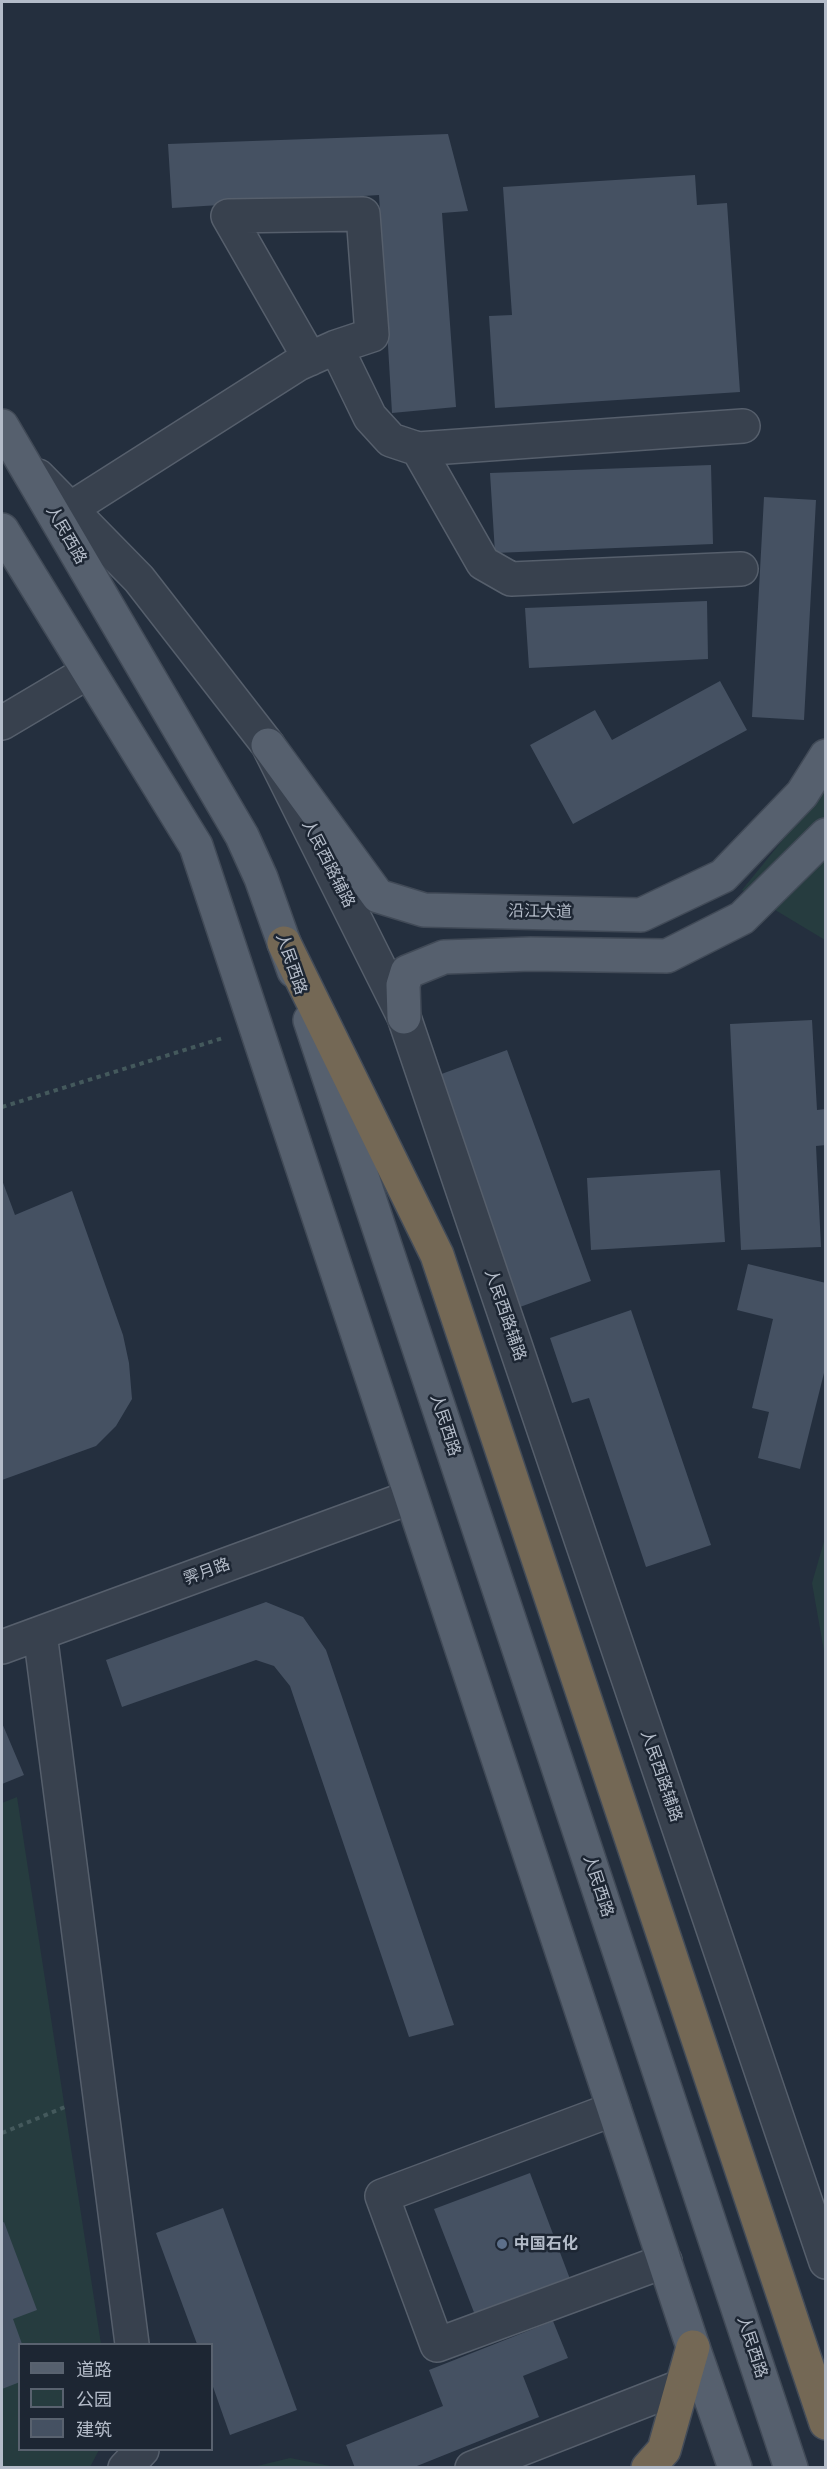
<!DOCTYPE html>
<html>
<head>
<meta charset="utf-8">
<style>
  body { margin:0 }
  #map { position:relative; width:827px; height:2469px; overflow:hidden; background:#242f3e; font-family:"PT Sans","Noto Sans SC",sans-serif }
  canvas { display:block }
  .frame { position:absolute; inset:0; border:3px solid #b4bcc9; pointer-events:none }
  .legend { position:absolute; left:18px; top:2343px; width:195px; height:108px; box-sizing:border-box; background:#1d2633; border:2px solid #59626f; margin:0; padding:8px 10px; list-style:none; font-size:18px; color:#b4bcc9 }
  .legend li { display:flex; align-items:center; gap:12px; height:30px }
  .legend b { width:30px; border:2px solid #59626f }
</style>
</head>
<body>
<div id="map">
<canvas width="827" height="2469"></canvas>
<div class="frame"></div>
<ul class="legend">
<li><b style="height:8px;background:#56606e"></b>道路</li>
<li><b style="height:16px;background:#263c3f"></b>公园</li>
<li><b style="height:16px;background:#455162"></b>建筑</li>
</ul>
</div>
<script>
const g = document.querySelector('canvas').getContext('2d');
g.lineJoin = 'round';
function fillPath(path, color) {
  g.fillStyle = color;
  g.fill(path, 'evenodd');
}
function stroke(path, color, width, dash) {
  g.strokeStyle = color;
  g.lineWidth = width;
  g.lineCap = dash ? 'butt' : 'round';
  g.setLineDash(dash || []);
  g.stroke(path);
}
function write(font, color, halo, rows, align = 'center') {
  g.font = font + ' "PT Sans","Noto Sans SC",sans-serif';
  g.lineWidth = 5;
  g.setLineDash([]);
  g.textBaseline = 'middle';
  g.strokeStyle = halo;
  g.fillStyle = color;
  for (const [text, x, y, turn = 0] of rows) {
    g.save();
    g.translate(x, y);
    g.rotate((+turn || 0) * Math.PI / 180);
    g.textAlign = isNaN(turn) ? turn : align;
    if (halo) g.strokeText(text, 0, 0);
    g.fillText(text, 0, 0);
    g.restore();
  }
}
fillPath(new Path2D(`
  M825,788V940L742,890Z
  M825,1538V1657L812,1583Z
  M17,1797L101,2344H20V2450H99L90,2467H2V1803Z
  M290,2458L330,2466L331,2467H253Z`), '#263c3f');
fillPath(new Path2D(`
  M448,134L468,211L442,213L456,407L392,413L379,195L172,208L168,144Z
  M695,175L697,205L727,203L740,392L495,408L489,316L512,315L503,187Z
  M711,465L713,544L495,553L490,473Z
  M764,497L816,500L804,720L752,717Z
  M707,601L708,659L529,668L525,608Z
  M720,681L747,730L573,824L530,745L595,710L612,740Z
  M812,1020L817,1110L826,1109V1145L816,1146L821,1247L741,1250L730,1024Z
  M507,1050L591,1281L520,1307L436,1076Z
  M720,1170L725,1242L591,1250L587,1178Z
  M2,1180L15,1215L72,1191L123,1335L129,1363L132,1399L116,1426L96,1446L2,1480Z
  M748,1264L826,1283V1365L800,1469L758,1458L769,1412L752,1408L773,1319L737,1310Z
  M631,1310L711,1545L646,1567L589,1398L572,1403L550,1338Z
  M266,1602L303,1617L326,1650L454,2025L409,2037L290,1686L274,1666L256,1660L122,1707L106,1660Z
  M2,1723L24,1775L2,1784Z
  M530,2173L570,2279L475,2315L434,2209Z
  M223,2208L297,2410L230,2435L212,2384V2344H197L156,2233Z
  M4,2222L37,2310L13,2319L22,2344H20V2382L2,2389V2223Z
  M553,2321L568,2358L523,2376L539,2417L412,2468H355L346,2445L443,2406L429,2370Z`), '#455162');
const minor = new Path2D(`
  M310,359L228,216L363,214L372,335L336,347
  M418,449L483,563L511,579L741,569
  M38,476L139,579L268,745L404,1017L826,2262
  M70,509L298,364L336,347L370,417L391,440L418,449L743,426
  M2,723L88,672
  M40,1633L132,2344
  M2,1647L411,1497
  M614,2109L382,2196L437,2345L665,2261
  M125,2468L142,2450
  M472,2468L682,2386`);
const major = new Path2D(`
  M2,426L242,836L261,878L294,971
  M2,530L196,846L693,2347L735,2468
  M268,745L378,896L424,910L641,915L723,876L802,794L826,756
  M404,1017L403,985L407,972L444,957L531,954L667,956L742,918L826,835
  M310,1020L791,2468`);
const highway = new Path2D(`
  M284,943L437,1255L826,2423
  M648,2468L664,2450L693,2347`);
stroke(minor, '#565f6c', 36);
stroke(major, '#414a57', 36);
stroke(highway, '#434c59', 36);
stroke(new Path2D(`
  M2,1107L223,1038
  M2,2133L65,2107`), '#44595c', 4, [4.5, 4.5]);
stroke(minor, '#38414e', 33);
stroke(major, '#56606e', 33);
stroke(highway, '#746855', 33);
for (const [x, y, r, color] of [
  [502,2244,6,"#5c6f8a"]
]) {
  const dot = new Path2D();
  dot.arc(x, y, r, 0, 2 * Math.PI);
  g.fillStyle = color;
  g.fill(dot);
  stroke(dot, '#1d2633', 2);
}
write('16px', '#b4bcc9', '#1d2633', [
  ["人民西路",66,535,60],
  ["人民西路辅路",328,864,63],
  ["沿江大道",540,912,1],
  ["人民西路",291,964,71],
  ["人民西路辅路",505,1315,71],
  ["人民西路",445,1425,72],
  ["霁月路",207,1572,-20],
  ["人民西路辅路",661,1776,71],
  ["人民西路",598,1886,72],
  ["人民西路",752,2347,72]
]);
write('bold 16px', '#b4bcc9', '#1d2633', [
  ["中国石化",514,2244]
], 'left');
</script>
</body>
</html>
